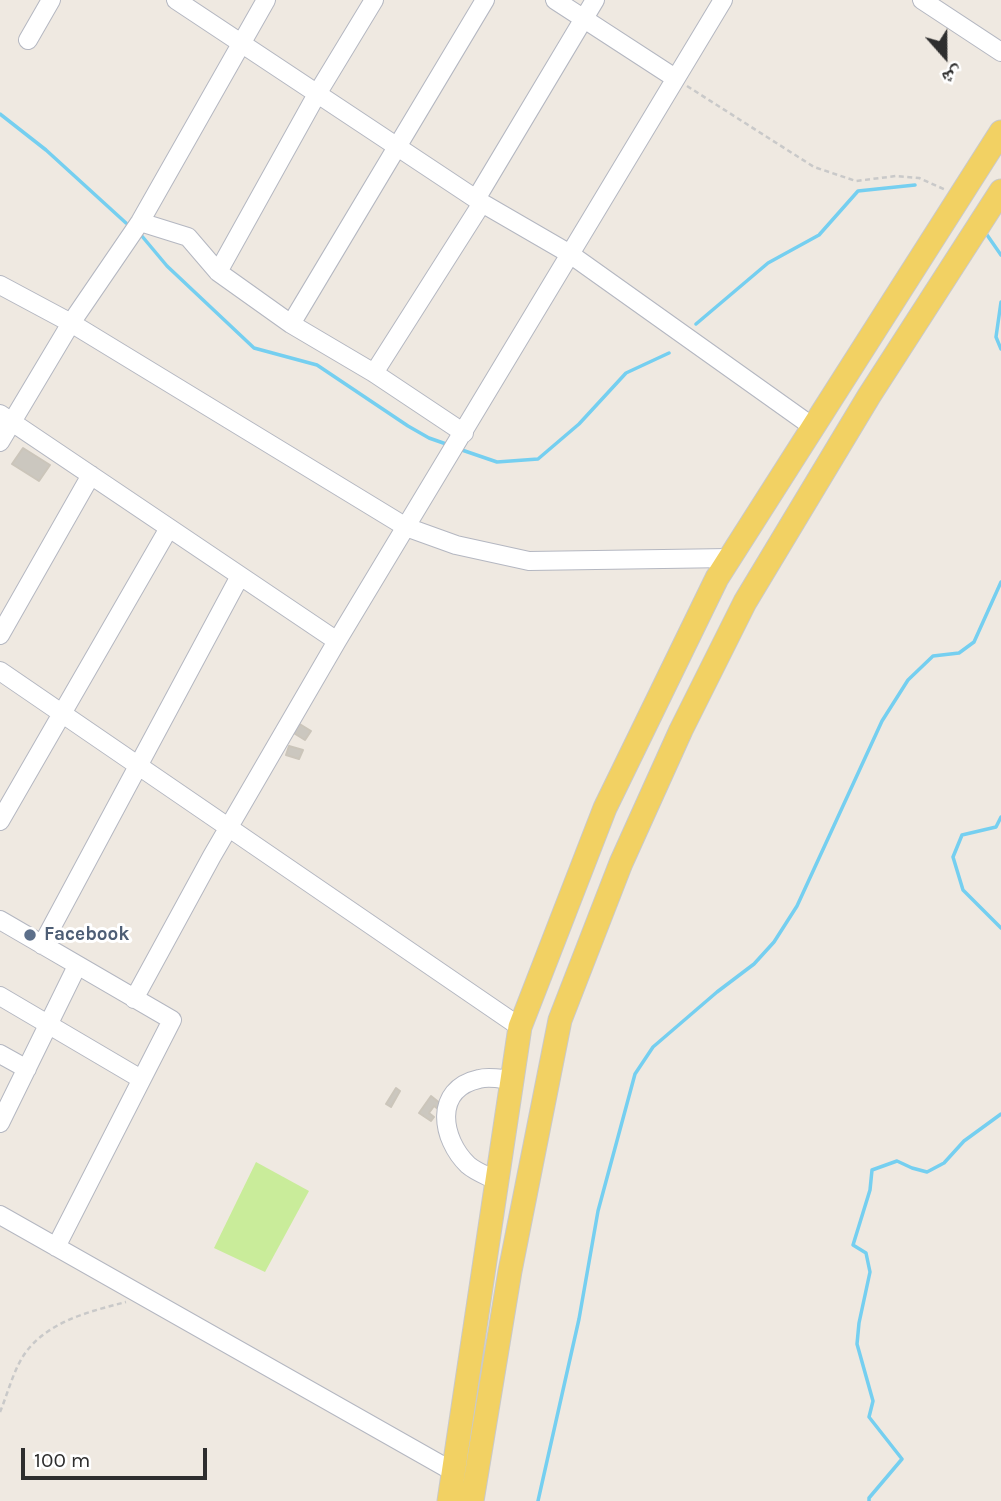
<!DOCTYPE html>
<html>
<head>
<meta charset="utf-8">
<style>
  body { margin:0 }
  #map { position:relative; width:1001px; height:1501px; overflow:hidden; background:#efe9e1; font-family:Karla,"Noto Naskh Arabic",sans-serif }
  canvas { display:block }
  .north { position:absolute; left:910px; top:21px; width:70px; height:70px; -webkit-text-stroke:5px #fff; paint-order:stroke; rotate:159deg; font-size:19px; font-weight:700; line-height:28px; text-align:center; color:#2e2e2e }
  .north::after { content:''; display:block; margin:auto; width:24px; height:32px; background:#2e2e2e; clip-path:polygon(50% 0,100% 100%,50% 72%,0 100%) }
  .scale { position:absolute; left:21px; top:1448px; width:186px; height:32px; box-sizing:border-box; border:4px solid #2e2e2e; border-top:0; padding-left:9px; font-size:21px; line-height:24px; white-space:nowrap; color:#2e2e2e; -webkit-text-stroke:5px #fff; paint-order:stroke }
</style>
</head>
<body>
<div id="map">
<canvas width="1001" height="1501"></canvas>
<div class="north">ش</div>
<div class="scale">100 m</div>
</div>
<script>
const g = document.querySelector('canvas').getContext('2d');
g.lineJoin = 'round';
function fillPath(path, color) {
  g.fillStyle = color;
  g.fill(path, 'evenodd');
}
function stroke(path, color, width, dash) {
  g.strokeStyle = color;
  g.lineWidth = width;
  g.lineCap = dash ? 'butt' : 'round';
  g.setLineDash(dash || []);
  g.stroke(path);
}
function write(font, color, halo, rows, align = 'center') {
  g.font = font + ' Karla,sans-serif';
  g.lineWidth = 6;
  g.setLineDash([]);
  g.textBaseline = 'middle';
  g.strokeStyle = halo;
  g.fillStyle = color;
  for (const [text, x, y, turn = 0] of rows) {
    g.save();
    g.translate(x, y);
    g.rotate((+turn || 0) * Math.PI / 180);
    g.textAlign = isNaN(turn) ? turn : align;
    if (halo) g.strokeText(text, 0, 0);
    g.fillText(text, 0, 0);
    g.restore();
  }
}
fillPath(new Path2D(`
  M256,1162L309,1191L265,1272L214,1248Z`), '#c9ec9a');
stroke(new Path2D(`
  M0,114L46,150L126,223
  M985,232L1001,255
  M141,235L167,266L254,348L317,365L408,426L429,438L449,445
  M1001,302L996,337L1001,349
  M696,324L768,263L819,235L858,191L915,185
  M459,449L497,462L538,459L579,424L626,373L669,353
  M1001,817L996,827L962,835L953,857L963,890L1001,928
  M538,1501L579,1319L598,1211L635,1074L653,1047L717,992L754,964L774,942L797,906L882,721L908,680L933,656L959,653L974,642L1001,582
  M869,1501V1498L902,1459L869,1417L873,1401L857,1344L859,1323L870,1272L866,1253L853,1245L870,1190L872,1170L897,1161L912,1168L927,1172L944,1163L964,1141L1001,1114`), '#75cff0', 3.5);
const building = new Path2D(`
  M23,448L50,465L39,481L12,464Z
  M298,723L311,731L305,740L292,732Z
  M289,746L303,750L299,759L286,755Z
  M396,1088L400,1091L391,1107L386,1104Z
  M431,1096L441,1104L438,1109L434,1106L429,1113L434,1117L431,1121L419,1113Z`);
fillPath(building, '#cbc7bf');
stroke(building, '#cbc5ba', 2);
const minor = new Path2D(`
  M176,0L482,203L570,254L813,427
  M555,0L675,78
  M922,0L1001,52
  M28,40L51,0
  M476,199L595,0
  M140,222L188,237L218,272L291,324L374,373L464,433
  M218,272L317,94L374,0
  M0,285L71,323L406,527L456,545L529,561L730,558
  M291,324L485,0
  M374,373L482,203
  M0,414L337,641
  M0,442L71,323L140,222L266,0
  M0,635L91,475
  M0,671L520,1027
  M0,821L169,528
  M0,920L172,1020L56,1247
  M42,945L240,576
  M0,996L141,1079
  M134,999L212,856L337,641L723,0
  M0,1054L27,1069
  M0,1123L77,966
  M497,1181C488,1176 476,1172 468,1165C441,1139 433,1089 479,1079C489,1076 501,1079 512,1080
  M0,1215L452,1471`);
const major = new Path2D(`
  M449,1501L520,1027L605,808L717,578L1001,132
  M472,1501L510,1271L560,1020L621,863L681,730L745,602L869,396L1001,191`);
stroke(minor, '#b4b7c1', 20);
stroke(major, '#c9c9c9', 25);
stroke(new Path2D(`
  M687,86L814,167L856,181L896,176L919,178L946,190
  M0,1412C8,1393 14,1368 26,1352C49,1321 91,1311 126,1302`), '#c9c9c9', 2.5, [5, 3.5]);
stroke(minor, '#fff', 18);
stroke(major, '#f2d163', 23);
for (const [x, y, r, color] of [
  [30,935,7,"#5c6f8a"]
]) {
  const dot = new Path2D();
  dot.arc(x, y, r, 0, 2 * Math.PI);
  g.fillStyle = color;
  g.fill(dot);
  stroke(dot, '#fff', 2.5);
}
write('bold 19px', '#4e5e75', '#fff', [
  ["Facebook",44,935]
], 'left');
</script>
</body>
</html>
